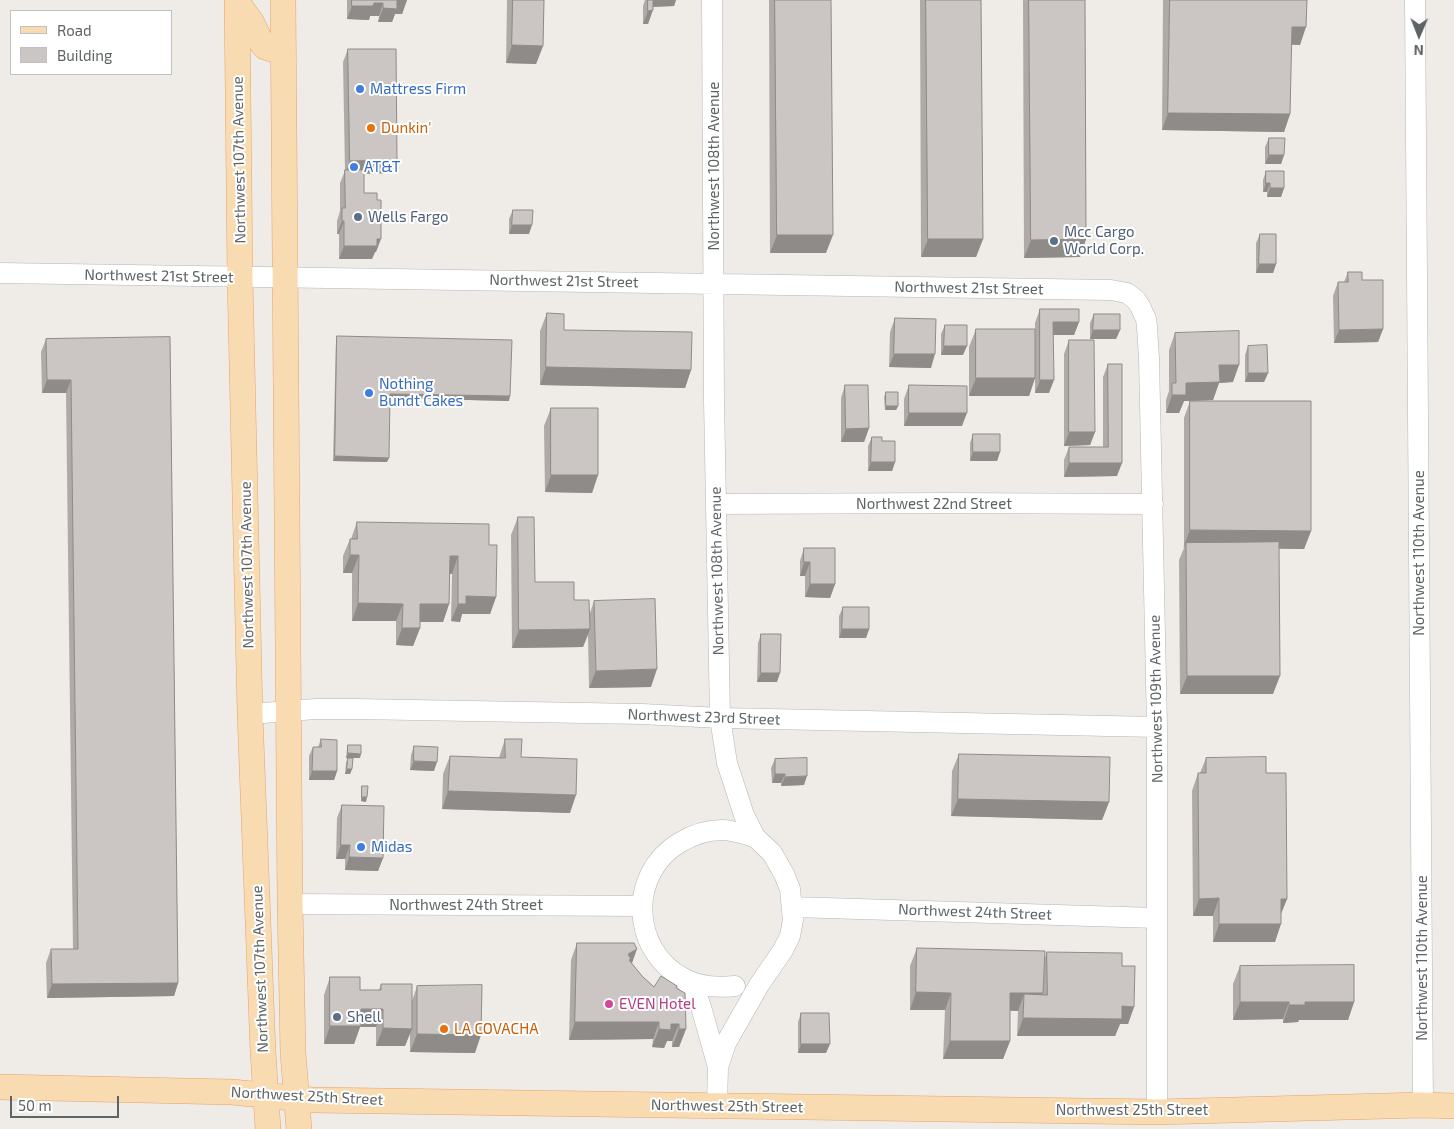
<!DOCTYPE html>
<html>
<head>
<meta charset="utf-8">
<style>
  body { margin:0 }
  #map { position:relative; width:1454px; height:1129px; overflow:hidden; background:#efebe7; font-family:"Exo 2",sans-serif }
  canvas { display:block }
  .legend { position:absolute; left:10px; top:10px; width:162px; height:65px; box-sizing:border-box; background:#fff; border:1px solid #bfc1c2; margin:0; padding:6px 9px; list-style:none; font-size:15px; color:#5e6466 }
  .legend li { display:flex; align-items:center; gap:10px; height:25px }
  .legend b { width:25px; border:1px solid #bfc1c2 }
  .north { position:absolute; left:1394px; top:10px; width:50px; height:50px; -webkit-text-stroke:4px #fff; paint-order:stroke; rotate:181deg; font-size:14px; font-weight:700; line-height:20px; text-align:center; color:#5e6466 }
  .north::after { content:''; display:block; margin:auto; width:18px; height:22px; background:#5e6466; clip-path:polygon(50% 0,100% 100%,50% 72%,0 100%) }
  .scale { position:absolute; left:10px; top:1096px; width:109px; height:22px; box-sizing:border-box; border:2px solid #5e6466; border-top:0; padding-left:6px; font-size:15px; line-height:18px; white-space:nowrap; color:#5e6466; -webkit-text-stroke:4px #fff; paint-order:stroke }
</style>
</head>
<body>
<div id="map">
<canvas width="1454" height="1129"></canvas>
<ul class="legend">
<li><b style="height:6px;background:#f9dbb2"></b>Road</li>
<li><b style="height:14px;background:#cbc6c3"></b>Building</li>
</ul>
<div class="north">N</div>
<div class="scale">50 m</div>
</div>
<script>
const g = document.querySelector('canvas').getContext('2d');
g.lineJoin = 'round';
function stroke(path, color, width, dash) {
  g.strokeStyle = color;
  g.lineWidth = width;
  g.lineCap = dash ? 'butt' : 'round';
  g.setLineDash(dash || []);
  g.stroke(path);
}
function fillPath(path, color) {
  g.fillStyle = color;
  g.fill(path, 'evenodd');
}
function write(font, color, halo, rows, align = 'center') {
  g.font = font + ' "Exo 2",sans-serif';
  g.lineWidth = 4;
  g.setLineDash([]);
  g.textBaseline = 'middle';
  g.strokeStyle = halo;
  g.fillStyle = color;
  for (const [text, x, y, turn = 0] of rows) {
    g.save();
    g.translate(x, y);
    g.rotate((+turn || 0) * Math.PI / 180);
    g.textAlign = isNaN(turn) ? turn : align;
    if (halo) g.strokeText(text, 0, 0);
    g.fillText(text, 0, 0);
    g.restore();
  }
}
const minor = new Path2D(`
  M712,0L714,400L720,718L727,763L744,815L755,837L772,853L784,874L790,889L793,920L790,936L783,950L759,985L726,1043L718,1067L717,1106
  M1415,0L1423,1105
  M0,273L1111,290L1127,293L1136,300L1140,306L1146,319L1147,327L1149,358L1157,727V1112
  M716,504L947,503L1153,504
  M250,714L316,709H356L642,714L720,718L1157,727
  M290,904L642,906
  M792,907L1157,918
  M684,978L698,999L701,1007L718,1067
  M735,986C717,988 699,987 683,978C631,950 628,874 679,843C692,835 707,830 722,830C733,830 744,834 755,837`);
const major = new Path2D(`
  M237,0L240,277L250,714L263,1052L268,1129
  M283,0L290,904L293,1053L299,1129
  M237,2L252,23L261,42L265,47L271,49L283,51
  M0,1087L232,1092L312,1100L1157,1112L1423,1105L1454,1106`);
stroke(minor, '#b2b6b8', 21);
stroke(major, '#e7a268', 26);
stroke(minor, '#fff', 20);
stroke(major, '#f9dbb2', 25);
fillPath(new Path2D(`
  M347,0H407L402,14H395L392,22H378L379,16H370L369,20L347,19Z
  M507,0H544L543,46L536,64L506,63Z
  M645,0H676L674,6L653,7L648,24H643V6Z
  M769,0H831L826,253H770Z
  M920,0H981L983,239L976,257H921Z
  M1023,0H1085L1086,239L1080,257L1024,258Z
  M1163,0H1307L1300,45H1291L1290,114L1284,132L1162,130Z
  M348,49L397,160L392,173L364,174V193L376,252H375L372,259H339V234H337V221L340,211V183L345,171L343,62Z
  M1269,138L1284,155L1281,164H1265V147Z
  M1266,171L1284,188L1281,197H1267V192H1263V180Z
  M513,210L529,234H509V219Z
  M1260,234L1276,264L1273,273H1256V243Z
  M1348,272L1362,280L1383,329L1378,342L1334,343L1333,296L1338,282H1344Z
  M1040,309L1079,322L1074,335H1053L1049,393H1035V378L1029,396H969V347L976,329H1035V323Z
  M547,313L564,330L691,370L685,388L540,385V331Z
  M1094,314L1120,330L1116,339H1090V323Z
  M895,318L931,368L889,367L890,332Z
  M945,325L963,355H941V334Z
  M1175,333L1233,382L1219,383L1213,400L1195,401L1311,531L1304,549L1279,548L1273,694H1180L1179,560L1184,548V418L1190,401H1184L1179,413H1166V400L1169,391V350Z
  M337,336L509,401L390,398L387,462L333,461L336,341Z
  M170,337L178,983L174,996L47,998L46,963L51,949H73L66,393H42L41,352L46,339Z
  M1069,340L1095,432L1090,445L1064,446V354Z
  M1248,346L1268,373L1264,382H1245V355Z
  M1108,364L1117,476L1064,477V460L1069,447H1103V377Z
  M845,385L869,428L864,442H841V398Z
  M909,385L962,426H904V399Z
  M886,392L898,406L896,410H885L884,397Z
  M551,408L598,475L592,493L545,492L544,426Z
  M973,434L1000,452L997,461H970V443Z
  M872,437L882,441L895,462L892,471H868V446Z
  M518,517L535,582L574,600L590,613L594,601L651,687L589,688L588,635L583,647L512,648L511,535Z
  M357,522L489,545L496,597L490,614H462L460,622L451,621L452,574H450L449,604L443,622H420V628L413,646L396,645V621H352V573H343V556L350,539H351Z
  M804,548L835,584L830,598L805,597V576H800V561Z
  M843,607L869,629L866,638H839V616Z
  M761,634L777,682H757L758,643Z
  M321,739L337,771L334,780H309V756L313,747H318Z
  M505,739L521,757L570,813L442,809L443,774L450,756L499,758Z
  M348,745L360,758H346L347,749Z
  M414,746L434,771L410,770L411,755Z
  M959,754L1109,802L1102,820L951,816L952,771Z
  M348,758L352,769L350,774H345L346,763Z
  M1206,758L1266,773L1287,899L1281,914L1275,942H1213V916H1193L1192,791L1198,773H1200Z
  M775,759L804,785L781,786V783H772L771,768Z
  M362,786L366,802L361,801V791Z
  M342,805L383,858L378,871L345,870V859H336L337,818Z
  M577,943L632,964L642,976L654,987L676,988L686,1029L679,1047H672V1041H667L664,1048L652,1047L653,1039L569,1040L571,960Z
  M917,948L1044,960L1047,952L1122,966L1134,1007L1128,1024H1120L1115,1036H1017L1018,1011H1010V1041L1003,1059H943L945,1010H910V966Z
  M1240,966L1354,1002L1348,1020H1299L1298,1022L1283,1023V1019L1233,1020V984Z
  M330,977L360,990H379L381,984L412,1001L417,986L475,1053L410,1052V1032L405,1046H376V1027H360L354,1044H324V995Z
  M801,1013L826,1053H798V1022Z`), '#afaaa8');
fillPath(new Path2D(`
  M397,0H407L402,14H395L392,22H378L383,8Z
  M651,0H676L674,6L648,7Z
  M374,3H383L379,16H370L369,20L347,19L352,6Z
  M653,10L648,24H643L648,11Z
  M1292,27H1306L1300,45L1285,44Z
  M512,45L543,46L536,64L506,63Z
  M1168,113L1290,114L1284,132L1162,130Z
  M1269,155H1284L1281,164H1265Z
  M397,160L392,173L345,174L350,161Z
  M1266,183H1270L1267,192H1263Z
  M1270,188H1284L1281,197H1267Z
  M342,221H344L339,234H337Z
  M512,225H532L529,234H509Z
  M777,235H833L826,253H770Z
  M377,239H381L376,252H375L372,259H339L344,246Z
  M928,239H983L976,257H921Z
  M1086,239L1080,257L1024,258L1031,240Z
  M1259,264H1276L1273,273H1256Z
  M1053,322H1079L1074,335H1048Z
  M1383,329L1378,342L1334,343L1339,330Z
  M1093,330H1120L1116,339H1090Z
  M944,346H967L963,355H941Z
  M894,354H935L931,368L889,367Z
  M1219,365H1239L1233,382L1219,383L1213,400L1184,401L1179,413H1166L1172,395L1186,383Z
  M546,367L691,370L685,388L540,385Z
  M1248,373H1268L1264,382H1245Z
  M976,378H1035L1029,396H969Z
  M47,380H71L66,393H42Z
  M1040,380H1054L1049,393H1035Z
  M390,394L510,396L509,401L388,398Z
  M886,406H898L896,410H885Z
  M909,413H967L962,426H904Z
  M869,428L864,442H841L846,429Z
  M1069,432H1095L1090,445L1064,446Z
  M973,452H1000L997,461H970Z
  M335,456L389,458L387,462L333,461Z
  M871,462H895L892,471H868Z
  M1069,463H1122L1117,476L1064,477Z
  M551,475H598L592,493L545,492Z
  M1190,530L1311,531L1304,549L1186,548V543L1183,548Z
  M350,555H359L352,573H343Z
  M450,556H458L452,574H444Z
  M804,562H810L805,576H800Z
  M810,584H835L830,598L805,597Z
  M466,596L496,597L490,614H462L460,622L451,621L458,604Z
  M358,603L403,604L396,621H352Z
  M420,604H449L443,622H413Z
  M402,628H420L413,646L396,645Z
  M590,629L583,647L512,648L519,630Z
  M842,629H869L866,638H839Z
  M657,669L651,687L589,688L596,671Z
  M761,673H780L777,682H757Z
  M1187,676H1280L1273,694H1180Z
  M348,753L361,754L360,758H346Z
  M414,761L437,762L434,771L410,770Z
  M347,769H352L350,774H345Z
  M312,771H337L334,780H309Z
  M775,774H785L781,783H772Z
  M807,776L804,785L781,786L785,777Z
  M448,791L576,795L570,813L442,809Z
  M362,797H367L366,802L361,801Z
  M958,799L1109,802L1102,820L951,816Z
  M341,845H350L345,859H336Z
  M349,857L383,858L378,871L345,870Z
  M1219,898L1213,916H1193L1199,899Z
  M1281,899H1287L1280,916Z
  M1219,924H1281L1275,942H1213Z
  M637,949L631,966L627,968L628,954Z
  M178,983L174,996L47,998L52,984Z
  M916,992L951,993L945,1010H910Z
  M1010,993H1043L1037,1011L1024,994L1018,1011L1004,1010Z
  M1240,1002H1289L1283,1019L1233,1020Z
  M1305,1002H1354L1348,1020H1299L1298,1022L1283,1023L1289,1005Z
  M1122,1006L1134,1007L1128,1024H1120L1115,1036H1017L1023,1018Z
  M361,1009H383L376,1027H360L354,1044H324L330,1026Z
  M575,1022H659L653,1039L569,1040Z
  M671,1024H679L672,1041H667L664,1048L652,1047L659,1029Z
  M383,1028L412,1029L405,1046H376Z
  M679,1029H686L679,1047H672Z
  M417,1034L481,1035L475,1053L410,1052Z
  M950,1041H1010L1003,1059H943Z
  M801,1044H830L826,1053H798Z`), '#8e8b88');
const building = new Path2D(`
  M352,0H407H397V9L383,8V3H374L373,6H352Z
  M513,0H544L543,46L512,45Z
  M648,0H653V10L648,11Z
  M775,0H831L833,235H777Z
  M926,0H981L983,239H928Z
  M1029,0H1085L1086,239L1031,240Z
  M1170,0H1307L1306,27H1292L1290,114L1168,113Z
  M348,49H396L397,160L350,161Z
  M1269,138H1285L1284,155H1269Z
  M345,170H364V193H377V200H381V239H377V246H344V221H342V208H345Z
  M1266,171H1284V188H1270V183H1266Z
  M513,210H533L532,225H512Z
  M1260,234H1276V264H1259Z
  M1348,272H1362V280H1383V329L1339,330L1338,282H1348Z
  M1040,309H1079V322H1053L1054,380H1040Z
  M547,313L564,314V330L692,332L691,370L546,367Z
  M1094,314H1120V330H1093Z
  M895,318L936,319L935,354H894Z
  M945,325H967V346H944Z
  M976,329H1035V378H976Z
  M1239,331V365H1219L1220,382L1186,383V395H1172V383H1176L1175,333Z
  M337,336L512,340L510,396L390,394L389,458L335,456Z
  M170,337L178,983L52,984L51,949H78L71,380H47L46,339Z
  M1069,340H1094L1095,432H1069Z
  M1267,345L1268,373H1248V346Z
  M1108,364H1122V463H1069V447H1108Z
  M845,385H868L869,428L846,429Z
  M909,385L967,386V413H909Z
  M886,392H898V406H886Z
  M1190,401H1311V531L1190,530Z
  M551,408H598V475H551Z
  M973,434H1000V452H973Z
  M872,437H882V441H895V462H871Z
  M518,517H534L535,582H574V600H589L590,629L519,630Z
  M357,522L489,524V545H497L496,597L466,596V604H458V556H450L449,604H420V628H402L403,604L358,603L359,555H350V539H357Z
  M1279,542L1280,676H1187L1186,543Z
  M804,548H835V584H810V562H804Z
  M655,599L657,669L596,671L594,601Z
  M843,607H869V629H842Z
  M761,634H781L780,673H761Z
  M321,739L337,740V771H312L313,747H321Z
  M505,739H522L521,757L577,759L576,795L448,791L450,756L505,758Z
  M348,745H361V754L348,753Z
  M414,746L438,747L437,762L414,761Z
  M959,754L1110,757L1109,802L958,799Z
  M1266,757V773H1286L1287,899H1281V924H1219V898L1199,899L1198,773H1206V758Z
  M348,758H353L352,769H347Z
  M807,758V776L785,777V774H775V759Z
  M362,786H368L367,797H362Z
  M342,805L384,806L383,858L349,857L350,845H341Z
  M577,943H634L637,949L628,954L631,959L629,960L642,976L654,987L661,976L677,986L676,988L685,993L686,1029H679V1024H671V1030L659,1029V1022H575Z
  M917,948L1045,951L1043,993H1010V1041H950L951,993L916,992Z
  M1047,952L1122,953V966H1135L1134,1007L1122,1006V1019L1023,1018L1024,994L1047,995Z
  M1354,965V1002H1305V1005H1289V1002H1240V966Z
  M330,977H360V990H381V984H412V1029L383,1028V1009H361V1026H330Z
  M482,985L481,1035L417,1034V986Z
  M801,1013H829L830,1044H801Z`);
fillPath(building, '#cbc6c3');
stroke(building, '#8e8b88', 1);
for (const [x, y, r, color] of [
  [360,89,5,"#3f7fe0"],
  [371,128,5,"#e8710a"],
  [354,167,5,"#3f7fe0"],
  [358,217,5,"#5c6f8a"],
  [1054,241,5,"#5c6f8a"],
  [369,393,5,"#3f7fe0"],
  [361,847,5,"#3f7fe0"],
  [609,1004,5,"#d1479c"],
  [337,1017,5,"#5c6f8a"],
  [444,1029,5,"#e8710a"]
]) {
  const dot = new Path2D();
  dot.arc(x, y, r, 0, 2 * Math.PI);
  g.fillStyle = color;
  g.fill(dot);
  stroke(dot, '#fff', 2);
}
write('15px', '#366cbe', '#fff', [
  ["Mattress Firm",370,89],
  ["AT&T",364,167],
  ["Nothing",379,384],
  ["Bundt Cakes",379,401],
  ["Midas",371,847]
], 'left');
write('15px', '#c56008', '#fff', [
  ["Dunkin'",381,128],
  ["LA COVACHA",454,1029]
], 'left');
write('15px', '#5e6466', '#fff', [
  ["Northwest 107th Avenue",239,160,-91],
  ["Northwest 108th Avenue",714,166,-90],
  ["Northwest 21st Street",159,276,1],
  ["Northwest 21st Street",564,281,1],
  ["Northwest 21st Street",969,288,1],
  ["Northwest 22nd Street",934,504],
  ["Northwest 110th Avenue",1419,553,-90],
  ["Northwest 107th Avenue",247,565,-91],
  ["Northwest 108th Avenue",717,571,-91],
  ["Northwest 109th Avenue",1156,699,-91],
  ["Northwest 23rd Street",704,717,2],
  ["Northwest 24th Street",466,905],
  ["Northwest 24th Street",975,912,2],
  ["Northwest 110th Avenue",1422,958,-90],
  ["Northwest 107th Avenue",260,969,-92],
  ["Northwest 25th Street",307,1096,3],
  ["Northwest 25th Street",727,1106,1],
  ["Northwest 25th Street",1132,1110]
]);
write('15px', '#4e5e75', '#fff', [
  ["Wells Fargo",368,217],
  ["Mcc Cargo",1064,232],
  ["World Corp.",1064,249],
  ["Shell",347,1017]
], 'left');
write('15px', '#b23c85', '#fff', [
  ["EVEN Hotel",619,1004]
], 'left');
</script>
</body>
</html>
